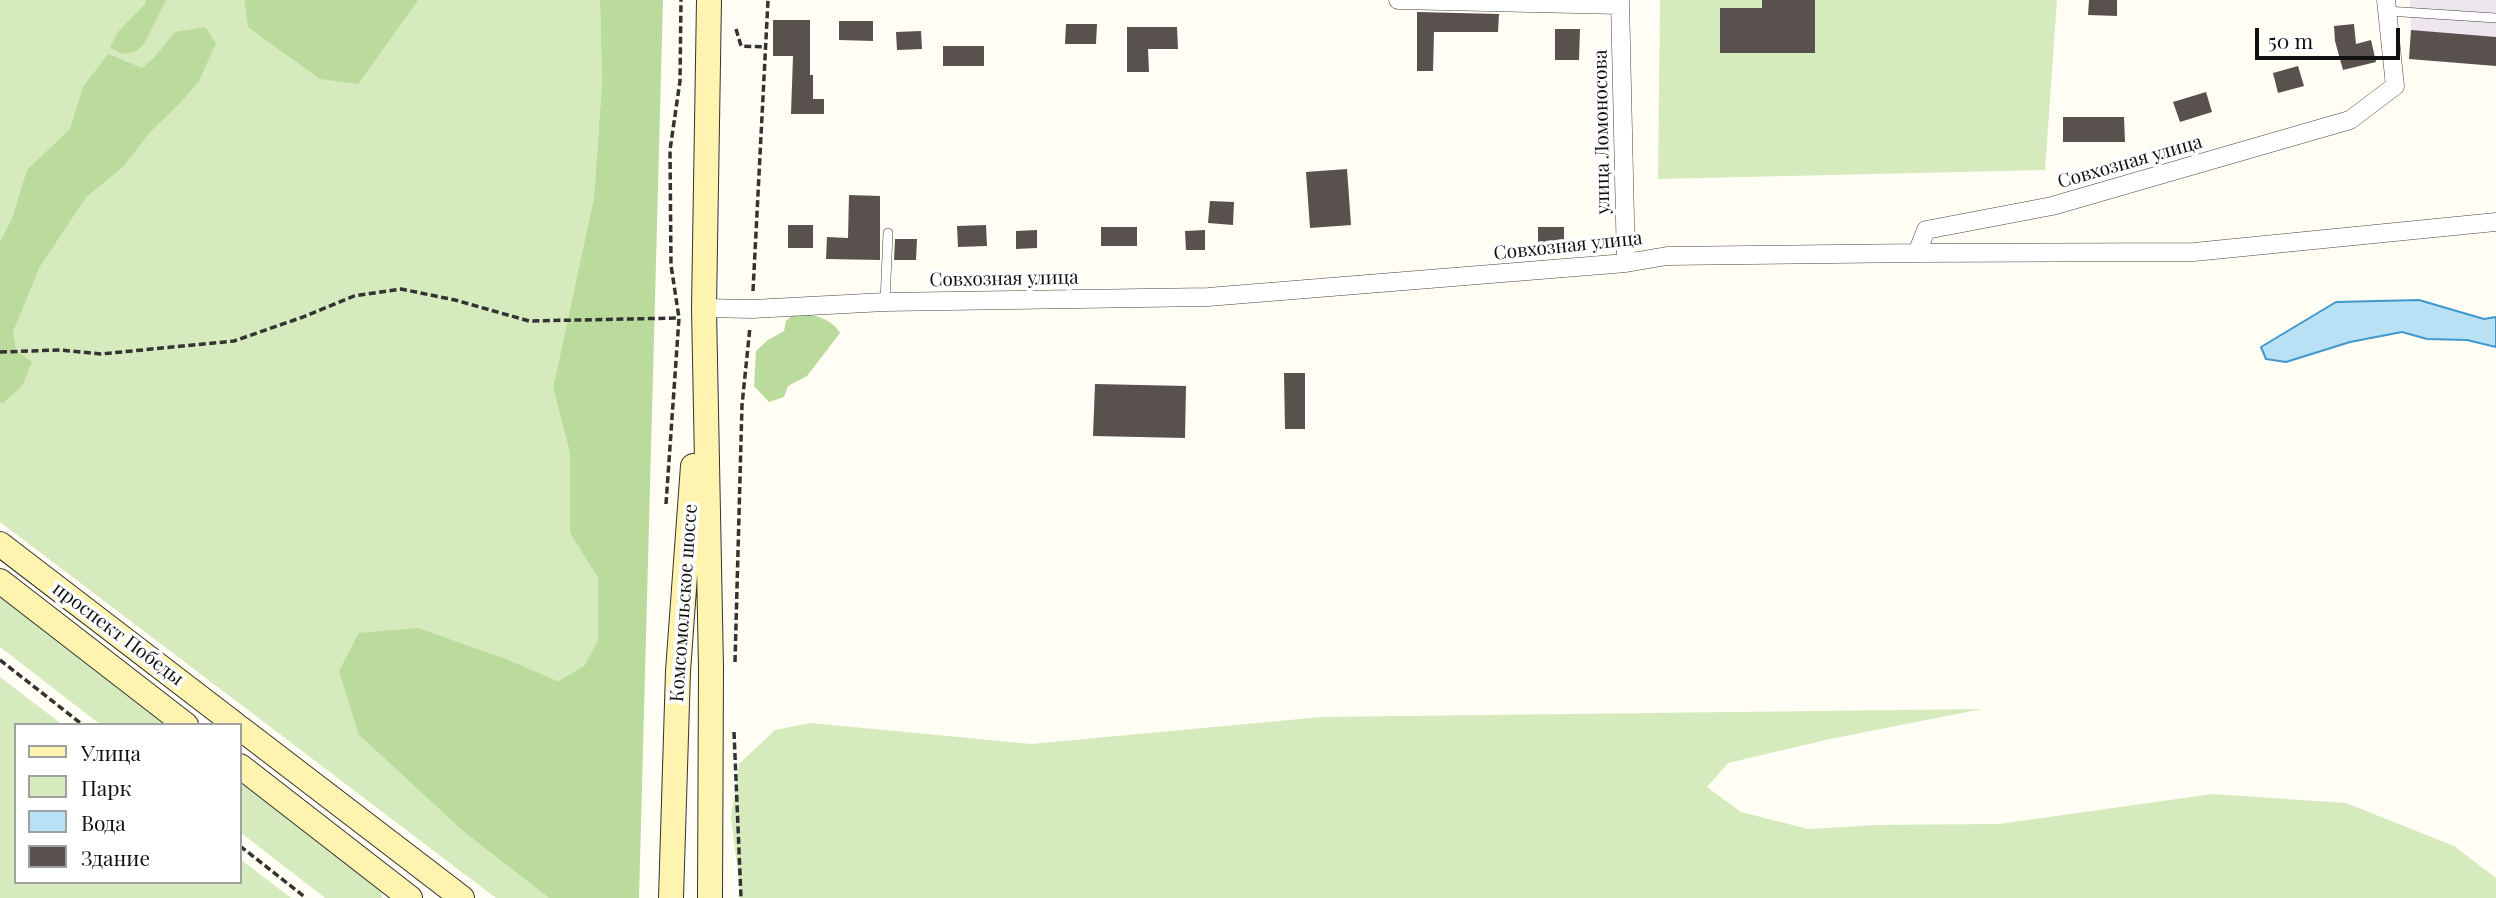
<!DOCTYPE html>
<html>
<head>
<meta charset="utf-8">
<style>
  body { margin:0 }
  #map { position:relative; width:2496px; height:898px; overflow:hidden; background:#fffdf4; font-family:"Playfair Display",serif }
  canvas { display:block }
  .legend { position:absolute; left:14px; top:723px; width:228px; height:161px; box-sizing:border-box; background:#fff; border:2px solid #a0a0a0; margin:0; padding:9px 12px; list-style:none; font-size:21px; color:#111 }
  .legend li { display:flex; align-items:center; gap:14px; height:35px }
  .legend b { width:35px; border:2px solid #a0a0a0 }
  .scale { position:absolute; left:2255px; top:28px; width:145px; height:32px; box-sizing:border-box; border:4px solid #111; border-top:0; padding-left:9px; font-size:21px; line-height:24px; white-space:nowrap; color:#111; -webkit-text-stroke:5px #fff; paint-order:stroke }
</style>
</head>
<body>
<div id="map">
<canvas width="2496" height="898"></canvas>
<ul class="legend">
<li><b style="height:9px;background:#fef4b0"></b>Улица</li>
<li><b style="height:19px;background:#d5eabd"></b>Парк</li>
<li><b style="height:19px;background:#b9e1f6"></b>Вода</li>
<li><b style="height:19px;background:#59514d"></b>Здание</li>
</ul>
<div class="scale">50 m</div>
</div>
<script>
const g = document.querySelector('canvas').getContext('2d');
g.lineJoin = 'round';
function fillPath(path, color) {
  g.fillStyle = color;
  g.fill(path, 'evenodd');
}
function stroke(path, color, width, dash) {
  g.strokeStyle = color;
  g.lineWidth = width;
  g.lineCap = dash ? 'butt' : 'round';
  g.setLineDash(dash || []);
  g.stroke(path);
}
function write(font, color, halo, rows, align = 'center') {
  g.font = font + ' "Playfair Display",serif';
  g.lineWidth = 7;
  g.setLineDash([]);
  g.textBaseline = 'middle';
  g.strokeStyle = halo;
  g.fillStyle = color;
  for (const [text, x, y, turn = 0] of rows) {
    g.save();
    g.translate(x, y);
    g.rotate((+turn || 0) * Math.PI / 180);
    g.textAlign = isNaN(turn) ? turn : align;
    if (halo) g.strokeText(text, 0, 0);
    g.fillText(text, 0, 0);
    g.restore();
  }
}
fillPath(new Path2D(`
  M2410,0H2496V66L2411,30Z`), '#ede6ef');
fillPath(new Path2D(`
  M0,0H244L249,27L415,3L418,0H600L602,81L594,197L553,388L570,453V533L598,578V642L584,666L558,681L511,661L359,735L464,832L549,898H496L0,522Z
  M1660,0H2057L2045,170L1658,179Z
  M0,590L174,725H101L0,647Z
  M0,677L63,725H16V882H240V859L291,898H0Z
  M1982,709L1830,739L1728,763L1707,787L1741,812L1808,829L1878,825L1999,824L2213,794L2346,803L2454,846L2496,878V898H741L731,817L739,764L775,730L811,723L1031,744L1322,717Z
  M240,775L369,875L382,893V898H325L240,832Z`), '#d5eabd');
fillPath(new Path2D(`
  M146,0H166L145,42L137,51L122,54L110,47L118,32L145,4Z
  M244,0H418L358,84L320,79L248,27Z
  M600,0H663L639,898H549L464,832L359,735L339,671L359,633L418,628L511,661L558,681L584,666L598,641V578L570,533V453L553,388L594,197L602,82Z
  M205,27L216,43L199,81L181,102L150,132L123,167L86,197L39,268L13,332L16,350L32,362L22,386L3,403L0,402V242L12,219L27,170L70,129L83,87L108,54L142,68L154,58L175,32Z
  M795,313C812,314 832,318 840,333L807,376L788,386L784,397L769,402L754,386L756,351L768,340L784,331L786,321Z`), '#badb9c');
const water = new Path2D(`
  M2419,300L2484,319L2496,317V347L2467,340L2427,339L2402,332L2350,342L2286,362L2266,359L2261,347L2336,302Z`);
fillPath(water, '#b9e1f6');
stroke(water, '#4098cd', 2);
fillPath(new Path2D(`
  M1762,0H1815V53H1720V8H1762Z
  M2089,0H2117V16L2088,15Z
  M1417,12L1499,14L1498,32H1434L1433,71H1417Z
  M773,20H810V75H813V99H824V114H791L793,56H773Z
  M839,21H873V41L839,40Z
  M1066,24H1097L1096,44H1065Z
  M2354,24L2356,44L2371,40L2376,62L2343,70L2335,41L2334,26Z
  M1127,27H1177L1178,49H1148L1149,72H1127Z
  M1555,29H1580L1579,60H1555Z
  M2411,30L2496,37V66L2409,59Z
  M921,31L922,49L897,50L896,32Z
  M943,46H984V66H943Z
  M2298,66L2304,86L2278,93L2273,73Z
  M2206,92L2212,112L2180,122L2173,102Z
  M2063,117H2124L2125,142H2063Z
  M1347,169L1351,225L1310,228L1306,172Z
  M849,195L880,196V260L826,259L827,237L848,238Z
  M1210,201L1234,202L1233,225L1208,223Z
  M788,225H813V248H788Z
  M986,225L987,246L958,247L957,226Z
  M1101,227H1137V246H1101Z
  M1538,227H1564V247L1538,246Z
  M1037,230V248L1016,249V231Z
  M1205,230V250H1186L1185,231Z
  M895,239H917L916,260H894Z
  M1284,373H1305V429H1285Z
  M1095,384L1186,386L1185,438L1093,436Z`), '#59514d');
const lane = new Path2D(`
  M2387,11L2496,18
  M885,302L888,233`);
const street = new Path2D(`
  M1398,0L1620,5
  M1620,0L1626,263
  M1917,253L2194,252L2496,222
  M704,308L752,309L885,302L1208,297L1626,263L1667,256L1917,253L1926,230L2052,206L2350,120L2395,86L2386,0`);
const secondary = new Path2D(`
  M709,0L704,308L711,668L710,898
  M0,544L236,725
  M0,581L186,725
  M240,728L462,898
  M240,766L410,898
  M671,898L678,671L693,466`);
stroke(lane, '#444', 10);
stroke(street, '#444', 19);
stroke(secondary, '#333', 26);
stroke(new Path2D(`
  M736,29L741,46L765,47
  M753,291L768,0
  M0,352L60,350L101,354L234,341L303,317L354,296L401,289L455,300L529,321L679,318
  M666,504L679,318L671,265L670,150L680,81L681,0
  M0,660L83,725
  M735,662L742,405L750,327
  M734,732L741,898
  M240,846L306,898`), '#333', 3.5, [7, 3.5]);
stroke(lane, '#fff', 9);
stroke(street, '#fff', 18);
stroke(secondary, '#fef4b0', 24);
write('19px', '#111', '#fff', [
  ["улица Ломоносова",1602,132,-91],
  ["Совхозная улица",2130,162,-16],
  ["Совхозная улица",1568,246,-6],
  ["Совхозная улица",1004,279,-1],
  ["Комсомольское шоссе",684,603,-86],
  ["проспект Победы",118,634,37]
]);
</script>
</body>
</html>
